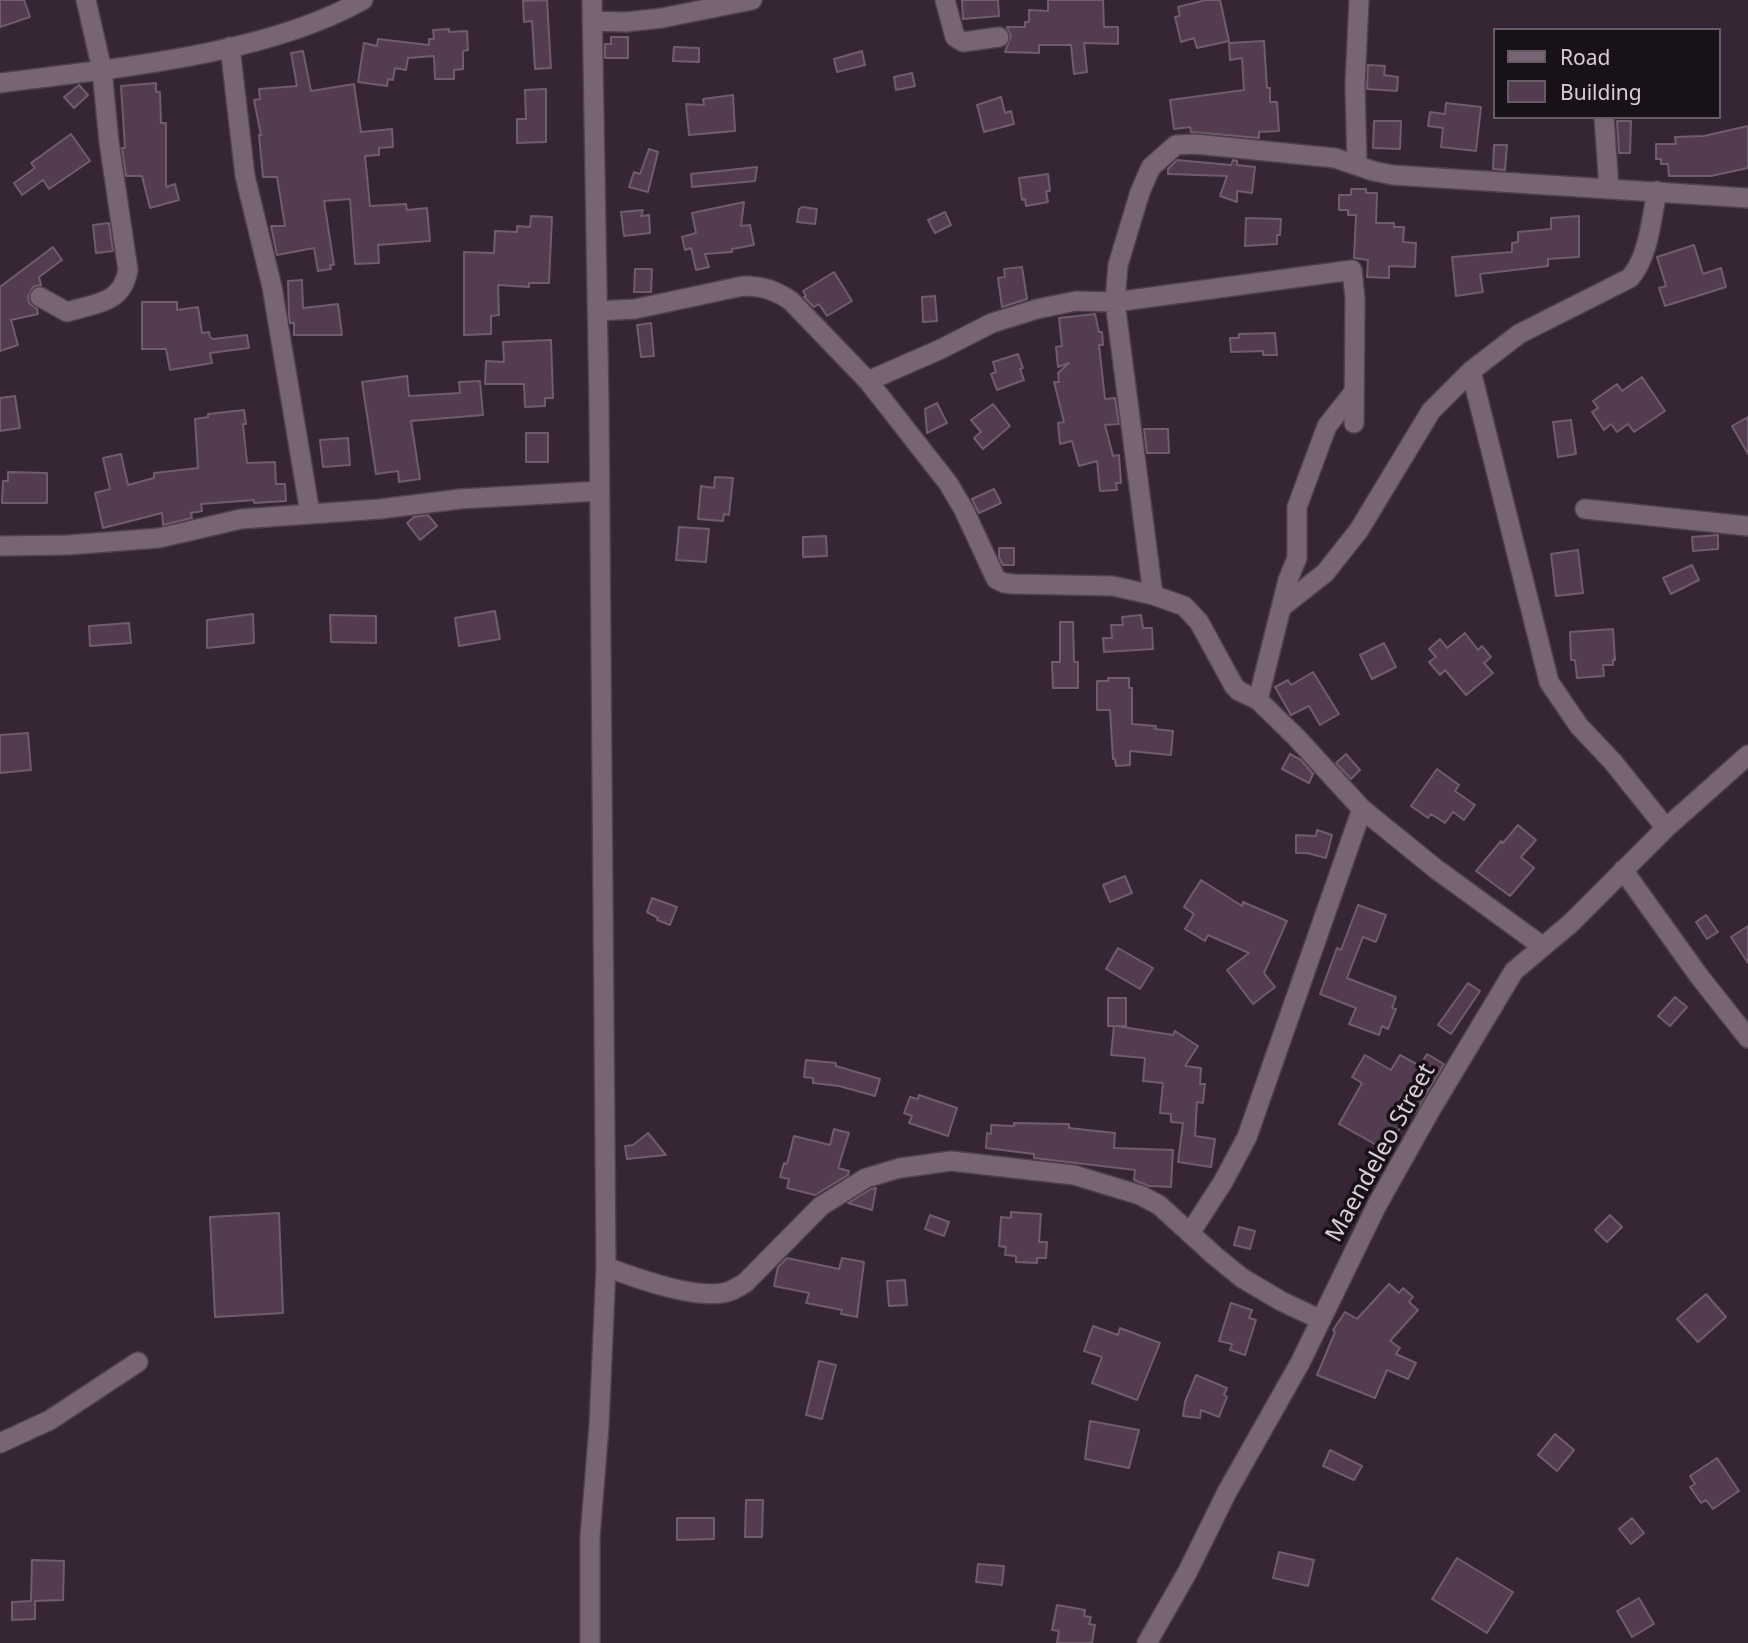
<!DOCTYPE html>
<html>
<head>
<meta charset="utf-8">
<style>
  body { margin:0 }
  #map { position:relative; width:1748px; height:1643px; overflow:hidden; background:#362534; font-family:"Noto Sans",sans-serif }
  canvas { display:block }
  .legend { position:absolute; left:1493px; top:28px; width:228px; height:91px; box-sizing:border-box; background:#191118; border:2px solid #665d64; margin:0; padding:9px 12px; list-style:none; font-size:21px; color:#d9ced7 }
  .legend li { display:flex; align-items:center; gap:14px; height:35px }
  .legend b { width:35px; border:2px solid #665d64 }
</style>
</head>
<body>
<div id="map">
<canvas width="1748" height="1643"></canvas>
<ul class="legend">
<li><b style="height:9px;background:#776474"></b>Road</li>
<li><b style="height:19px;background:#533c50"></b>Building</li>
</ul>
</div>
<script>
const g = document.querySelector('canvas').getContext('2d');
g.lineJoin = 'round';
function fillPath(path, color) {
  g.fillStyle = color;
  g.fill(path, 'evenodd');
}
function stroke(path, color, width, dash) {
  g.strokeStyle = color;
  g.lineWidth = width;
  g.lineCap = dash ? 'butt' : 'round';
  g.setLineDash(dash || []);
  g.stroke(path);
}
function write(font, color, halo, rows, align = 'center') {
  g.font = font + ' "Noto Sans",sans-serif';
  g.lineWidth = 7;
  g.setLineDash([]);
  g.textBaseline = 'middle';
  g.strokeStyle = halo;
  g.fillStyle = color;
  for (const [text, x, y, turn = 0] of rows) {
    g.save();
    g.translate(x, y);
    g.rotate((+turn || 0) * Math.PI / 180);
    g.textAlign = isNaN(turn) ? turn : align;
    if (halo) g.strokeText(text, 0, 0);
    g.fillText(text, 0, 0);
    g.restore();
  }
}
const building = new Path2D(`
  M0,0H24L30,17L0,27Z
  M547,0L551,68L535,69L532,21L524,22L523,1Z
  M962,0H998L999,16L963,19Z
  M1048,0H1103L1104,27H1118V44L1084,43L1087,72L1074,74L1071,45H1039V53L1005,52L1011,36L1007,27H1025V22H1029V10L1048,11Z
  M1206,0H1220L1229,41L1197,48L1194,38L1181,42L1175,17L1180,16L1178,7Z
  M449,29V32L467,31L468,50L463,51V69L454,70V79H435L434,56L408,58L406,70L395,68L393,80L388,79L387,86L358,82L364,43L377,46L378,39L429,45V39H434L433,30Z
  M611,37H628V58H605V44H611Z
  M1264,41L1267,88H1270V102H1277L1279,131L1259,132V138L1191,132L1190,127L1174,129L1170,100L1244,90L1242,58L1230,60L1229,43Z
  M674,47L699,48V62L673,61Z
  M303,51L311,91L354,84L361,132L392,129L393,147L379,148V155L365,156L370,206L406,204L407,210L427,208L430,241L378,245L379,263L355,264L350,199L324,201L334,265H330L331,269L318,271L314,248L277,255L271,226H285L277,177H263L259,135H261L254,100L260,99L259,89L297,86L291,53Z
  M862,51L865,65L837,72L834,59Z
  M1368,65L1385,66L1384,75L1398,77L1397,91L1367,89Z
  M912,73L915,86L896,90L894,77Z
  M156,83V92H160L161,123H166V187L175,184L179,200L150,208L142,176H126L122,148H125L121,86Z
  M79,85L88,95L74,108L64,97Z
  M546,89V142L517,143V119H526L525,90Z
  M733,95L735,131L689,135L686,104L704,105L703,99Z
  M1001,97L1005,113L1011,111L1014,124L984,132L977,105Z
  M1446,103L1481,107L1476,151L1441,147L1443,128L1428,126L1430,112L1445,114Z
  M1374,121H1401L1400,149L1373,148Z
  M1617,121H1631L1630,153H1619Z
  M1748,126V168L1711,176H1669L1668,164H1661V159H1656V144H1676L1675,137L1704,136Z
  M71,134L90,161L49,189L43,180L22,195L14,183L35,168L31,163Z
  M1494,145H1507L1505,170L1493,169Z
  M649,149L658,152L648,192L629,187L634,172L640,174Z
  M1177,160L1231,165L1233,160L1237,161V165L1255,167L1252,193L1237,191V202L1220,196L1227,176L1168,174V169Z
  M757,167L755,181L692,187L691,174Z
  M1048,174L1050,191H1046L1048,202L1026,206L1025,199L1022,200L1019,178Z
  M1351,189H1366V193H1377L1376,223H1394V227H1404L1403,242L1416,243L1415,267L1389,266V278L1367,277L1368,260L1354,258L1356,215H1348V210H1339V195H1351Z
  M744,202L741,226L750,225L754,245L732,249V252L705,254L709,267L696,270L691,248L685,250L682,237L696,233L692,213Z
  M802,207L817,209L815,224L797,222L799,209Z
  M643,210L641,216L649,215L650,233L624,236L621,212Z
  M945,212L951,225L935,233L928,220Z
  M531,216L552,217L549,283H529V287L498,285L499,315L491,316V334L464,335V252L494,253L495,231L517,232V226L530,227Z
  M1579,216V257L1548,259V266L1480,274L1483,292L1456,296L1452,257L1512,252V243L1518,242V232L1551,229V218Z
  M1246,218L1281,219L1280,235H1277V244L1245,246Z
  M109,223L113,251L96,253L93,225Z
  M1694,245L1703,274L1721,268L1726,287L1665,306L1659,288L1666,286L1657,257Z
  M53,247L62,260L39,277L41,285L33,287L28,297L29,303L37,309L38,314L11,320L18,345L0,351V287Z
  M1022,267L1027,299L1002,307L998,278L1005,277L1004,269Z
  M635,269H652L651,292H634Z
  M834,272L852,301L827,316L819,304L814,307L804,297L806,296L803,291Z
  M302,280L303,308L338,304L342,335H294V323H290L289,317L288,281Z
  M935,296L937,321L923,322L922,297Z
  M142,302H177V310L198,307L202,333L209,332L210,337L213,339L247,335L249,348L210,353L212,363L170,370L166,349H142Z
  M1095,314L1099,332H1102L1103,345H1099L1105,399L1115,398L1119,424L1105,425L1113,456L1119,455L1121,483H1116L1117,490L1100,491L1097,461L1079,466L1072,441L1060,444L1058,423L1064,422L1054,382H1059L1058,373L1069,363L1058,367L1056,347L1062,346L1059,318Z
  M651,323L654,356L641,357L637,325Z
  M1275,333L1277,355H1263V351L1231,352L1230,338H1239V334Z
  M551,340L553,398H545V406L525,407L524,384H485L486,361L504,362L503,342Z
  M1018,354L1023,368L1020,369L1024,380L997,390L991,374L996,372L993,362Z
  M407,376L409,396L460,393L459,382L480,381L483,415L411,421L420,479L399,482L398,471L376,474L362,382Z
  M1642,377L1665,411L1634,432L1628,424L1617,432L1611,424L1604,430L1592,412L1598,408L1593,401L1617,384L1622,391Z
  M15,396L20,428L0,431V398Z
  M937,403L947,423L927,433L925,409Z
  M993,404L1010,426L983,449L974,438L981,432L971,420Z
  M244,410L246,424H243L247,463L275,462L276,484H285L286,501L254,503V500L201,504L202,511L191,513L192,518L163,525L162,513L103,528L95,493L110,489L103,458L121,454L128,485L154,478V473L198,468L195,419L208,417V414Z
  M1748,417V454L1732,426Z
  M1571,420L1576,454L1558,457L1553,422Z
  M1144,429H1168L1169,453H1147Z
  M526,433H548V462H526Z
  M348,438L350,465L323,467L320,440Z
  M8,472L47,473V503H2L3,481H8Z
  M715,477L733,478L729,515L724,514L723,521L698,519L701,486L714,488Z
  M994,489L1001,503L979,513L972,499Z
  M428,515L437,526L420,540L407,523L414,517Z
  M679,527L709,529L706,562L676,560Z
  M1718,535V549L1693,551L1692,537Z
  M826,536L827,556L803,557V537Z
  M999,548H1014V565H1003L999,557Z
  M1578,550L1583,593L1556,596L1551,554Z
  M1692,565L1699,580L1671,594L1663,578Z
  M495,611L500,639L459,646L455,618Z
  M253,614L254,643L207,648V620Z
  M330,615L376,616V643L331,642Z
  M1141,615L1143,628H1152L1153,649L1104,652L1103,638H1112L1111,625H1123L1122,617Z
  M1060,622H1073L1074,662H1078V688H1053L1052,662H1060Z
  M129,623L131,643L90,646L89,626Z
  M1613,629L1615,660H1613V665H1603L1604,676L1577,678L1575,660H1571L1570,632Z
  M1465,633L1478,650L1482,646L1491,657L1484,663L1493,673L1466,695L1445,670L1440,675L1429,662L1436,657L1429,649L1440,639L1447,648Z
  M1384,643L1396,667L1372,679L1360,655Z
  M1313,672L1339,714L1320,725L1309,706L1291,715L1275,687L1288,680L1291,685Z
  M1108,678H1129V688H1132V724L1156,726L1155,729L1173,731L1171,755L1130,751V765L1116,766L1115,759H1113L1110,710H1097V681H1108Z
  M28,733L31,770L0,773V735Z
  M1290,754L1301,760L1313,774L1309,783L1282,769Z
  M1346,754L1360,770L1351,779L1336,763Z
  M1437,769L1459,785L1455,791L1475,805L1464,820L1453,812L1445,823L1431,814L1428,818L1411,806Z
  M1518,825L1536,840L1521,857L1534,868L1510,896L1476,871L1501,841L1503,843Z
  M1317,830L1332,835L1326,858L1307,853H1296V835L1316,836Z
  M1125,876L1132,893L1110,902L1103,885Z
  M1201,880L1242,906L1243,902L1287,921L1264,973L1275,987L1253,1004L1227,970L1249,953L1208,935L1205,941L1185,929L1194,914L1184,907Z
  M652,898L677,907L670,925L657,920L658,918L647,912Z
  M1358,905L1386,915L1376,942L1363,937L1347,978L1396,997L1392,1008L1396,1009L1388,1029L1382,1026L1379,1035L1349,1024L1356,1008L1320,994L1337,948L1341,950Z
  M1706,915L1718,932L1707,939L1696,922Z
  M1748,926V963L1731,937Z
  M1118,948L1153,968L1140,989L1106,969Z
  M1468,983L1480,991L1451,1034L1438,1025Z
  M1675,997L1687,1007L1670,1026L1658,1016Z
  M1108,998H1126V1026H1116L1173,1035L1175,1031L1198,1046L1185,1066L1201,1068L1200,1084H1205L1203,1103L1197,1102L1195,1136L1215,1139L1211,1167L1178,1162L1183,1123L1171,1122V1114L1160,1113L1163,1083L1143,1081L1145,1058L1111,1055L1114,1026H1108Z
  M1427,1054L1444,1064L1415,1113L1410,1110L1387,1151L1339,1124L1362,1083L1352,1077L1365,1055L1391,1070L1400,1055L1420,1066Z
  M806,1060L836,1063V1066L880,1079L875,1096L839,1086L813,1083V1078L804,1077Z
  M919,1095L957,1108L948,1136L909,1123L912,1116L904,1113L910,1097L918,1099Z
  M1014,1123L1069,1124V1128L1115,1133L1114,1148L1173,1150L1171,1187L1149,1186L1134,1180L1135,1170L1034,1158V1154L986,1148L987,1133L991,1134V1125L1014,1126Z
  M834,1129L849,1133L838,1168L849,1171L848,1175L815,1195L787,1188L789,1179L780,1177L784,1163L787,1164L794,1136L830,1145Z
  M648,1133L666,1155L627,1159L625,1146L633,1145Z
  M876,1188L872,1210L848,1203L871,1189Z
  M1011,1212L1041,1214L1039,1242H1047L1046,1258H1037V1263L1016,1262V1256L1005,1255L1006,1247L999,1246L1001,1217L1011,1218Z
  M279,1213L283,1313L215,1317L210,1217Z
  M930,1215L949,1222L944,1236L925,1229Z
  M1610,1215L1622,1227L1607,1242L1595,1230Z
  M1239,1227L1255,1231L1250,1249L1234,1245Z
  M787,1258L839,1269L842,1258L864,1262L857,1317L841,1314L842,1310L806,1303L809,1293L774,1286L778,1267Z
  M905,1280L907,1305L889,1306L887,1281Z
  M1389,1284L1399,1293L1403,1288L1413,1297L1409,1302L1418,1310L1390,1341L1400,1348L1396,1354L1416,1363L1408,1379L1387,1370L1375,1398L1317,1375L1335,1332L1333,1330L1345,1312L1357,1319Z
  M1706,1294L1726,1317L1698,1342L1677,1319Z
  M1231,1303L1252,1310L1249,1318L1256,1320L1245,1355L1230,1350L1232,1344L1219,1341Z
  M1093,1326L1118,1335L1120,1328L1160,1343L1137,1400L1092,1383L1102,1357L1084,1351Z
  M819,1361L836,1365L822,1419L806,1415Z
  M1196,1375L1227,1388L1224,1395L1227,1397L1219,1417L1201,1410L1200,1418L1183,1416L1185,1402Z
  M1090,1421L1139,1430L1129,1468L1085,1459Z
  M1555,1434L1574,1450L1557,1471L1538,1455Z
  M1330,1450L1362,1466L1354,1480L1323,1466Z
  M1717,1458L1739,1491L1713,1509L1706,1500L1701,1503L1690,1487L1695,1484L1690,1476Z
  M746,1500H763L762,1537H745Z
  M677,1518H714V1539L677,1540Z
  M1632,1518L1644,1533L1631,1544L1619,1529Z
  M1279,1552L1314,1560L1308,1586L1273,1578Z
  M1457,1558L1513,1592L1487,1633L1432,1599Z
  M32,1560L64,1561L63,1600L35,1601V1619L12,1620V1602L31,1601Z
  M978,1564L1004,1566L1002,1585L976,1582Z
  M1639,1598L1654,1624L1632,1637L1617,1611Z
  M1057,1605L1085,1610L1084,1616L1091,1617L1089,1624L1095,1625L1092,1643H1057L1059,1631L1052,1630Z`);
fillPath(building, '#533c50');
stroke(building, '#6f5c6c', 2);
const minor = new Path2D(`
  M945,0L955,37L963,42L999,37
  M592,21L626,22L662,18L752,0
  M230,47L245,176L272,287L310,513
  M0,83C114,68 263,56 363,0
  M1604,117L1609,188
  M1357,165L1355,85L1359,0
  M40,297L67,312C96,303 122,304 128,270L109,142L102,70L86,0
  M597,311L635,309L743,286C763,286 775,290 791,301L868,381L948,483L964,510L996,579L1004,583L1014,584L1113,586L1153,595L1184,606L1199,622L1234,686L1239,691L1258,700L1296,737L1362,809L1436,869L1542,946
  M1471,371L1549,682L1579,726L1613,762L1666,828
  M868,381L941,349L992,323L1037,309L1076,301L1115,302L1352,270L1355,299L1354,423
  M1585,509L1748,526
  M0,546L68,545L159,538L241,519L380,509L460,499L599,491
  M1153,595L1115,302L1118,265L1140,192L1151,167L1176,145L1195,144L1335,158L1373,171L1393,175L1748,198
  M1283,606L1325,573L1359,530L1431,411L1471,371L1519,334L1630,278C1649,256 1651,220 1657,191
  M1258,700L1288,580L1297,558V507L1327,426L1354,392
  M1623,870L1699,976L1748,1038
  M1190,1233L1223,1182L1247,1137L1362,809
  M606,1267C636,1278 700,1302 730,1291C735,1289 740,1286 745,1283L821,1206L866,1178L900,1168L951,1161L1074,1175L1140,1195L1159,1205L1215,1256L1242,1278L1281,1301L1321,1320
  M0,1443L50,1420L138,1362
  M590,1643V1537L599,1426L606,1267L599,406L592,0
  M1147,1643L1187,1573L1227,1492L1300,1363L1377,1205L1431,1109L1514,971L1571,923L1666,828L1748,755`);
stroke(minor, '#4e404c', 22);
stroke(minor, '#776474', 19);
write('24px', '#d9ced7', '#191118', [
  ["Maendeleo Street",1381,1153,-61]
]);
</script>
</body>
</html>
